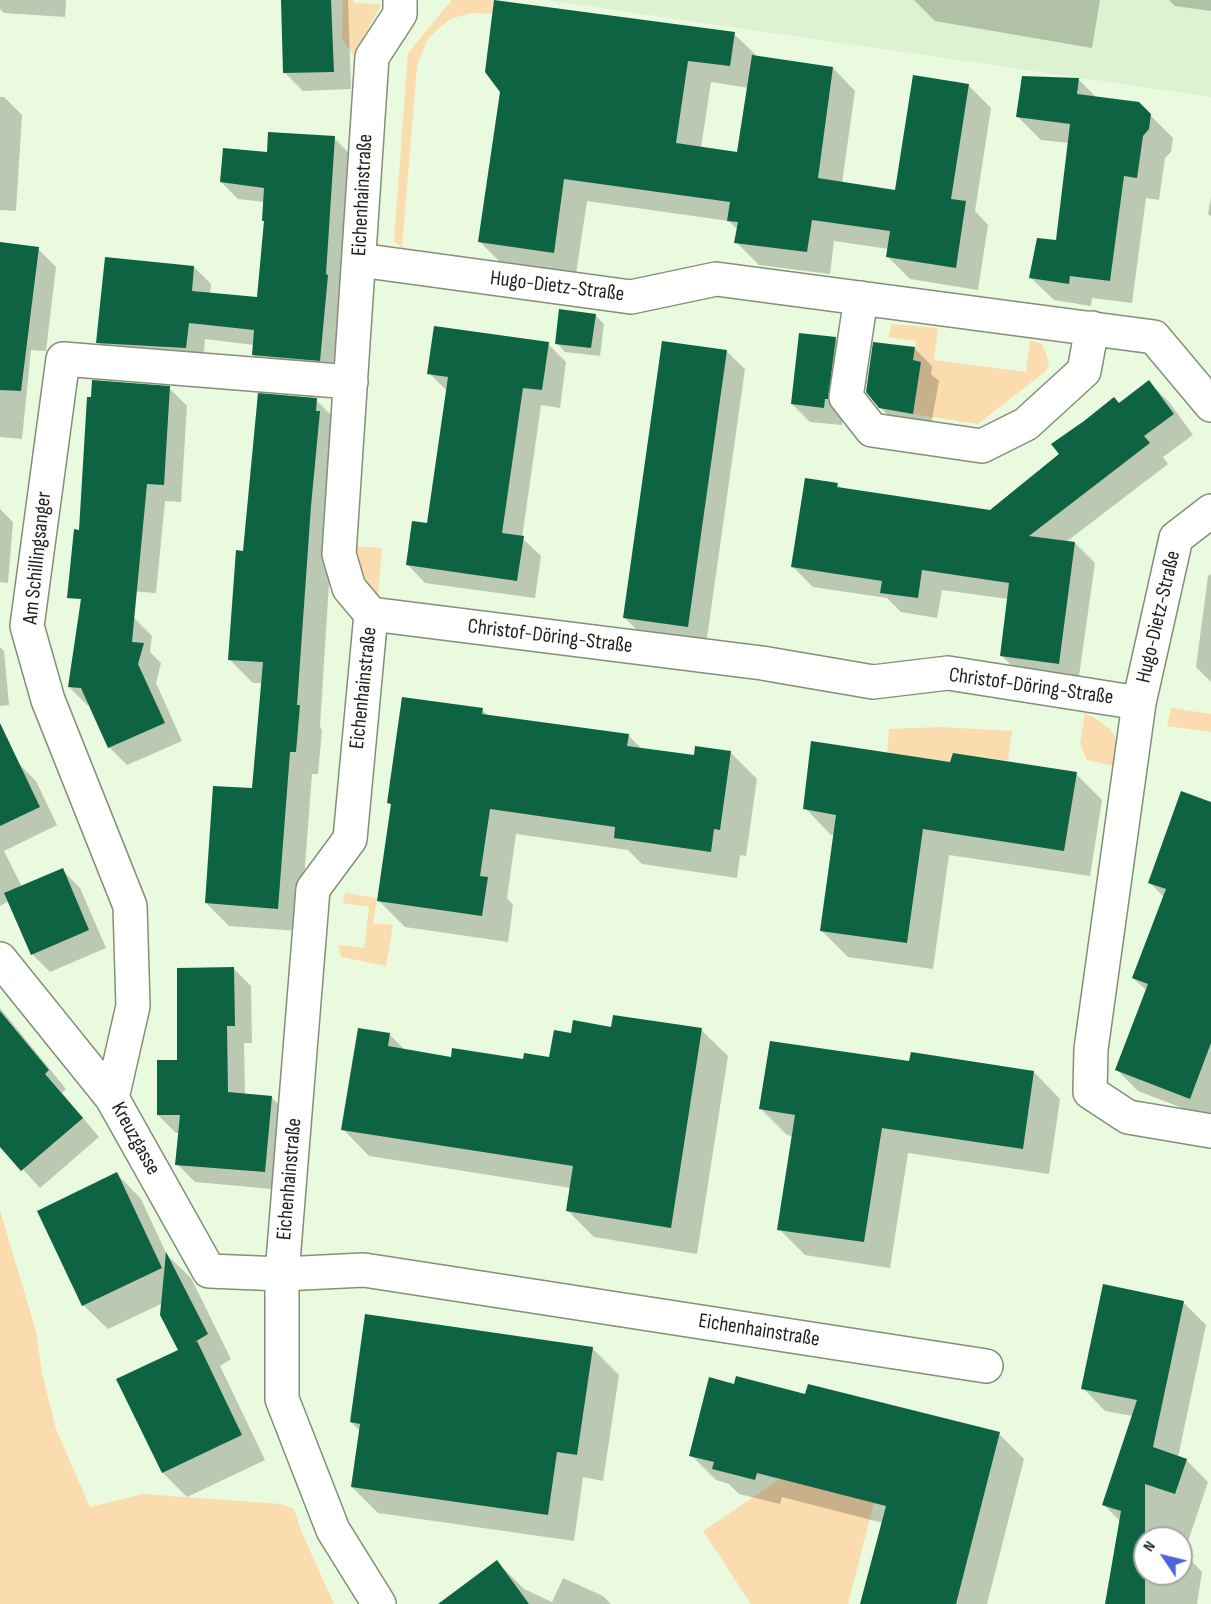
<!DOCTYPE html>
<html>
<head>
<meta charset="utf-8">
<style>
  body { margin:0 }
  #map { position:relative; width:1211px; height:1604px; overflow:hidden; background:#eafadf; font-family:"Sofia Sans Condensed",sans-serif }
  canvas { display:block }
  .north { position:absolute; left:1133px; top:1526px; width:60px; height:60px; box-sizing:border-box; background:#fff; border:2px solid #a5a7a3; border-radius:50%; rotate:305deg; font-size:16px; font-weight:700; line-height:24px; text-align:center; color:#1d2319 }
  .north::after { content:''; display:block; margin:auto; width:21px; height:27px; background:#4e64d9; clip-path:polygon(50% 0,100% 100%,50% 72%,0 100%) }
</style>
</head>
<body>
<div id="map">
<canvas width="1211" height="1604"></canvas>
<div class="north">N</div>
</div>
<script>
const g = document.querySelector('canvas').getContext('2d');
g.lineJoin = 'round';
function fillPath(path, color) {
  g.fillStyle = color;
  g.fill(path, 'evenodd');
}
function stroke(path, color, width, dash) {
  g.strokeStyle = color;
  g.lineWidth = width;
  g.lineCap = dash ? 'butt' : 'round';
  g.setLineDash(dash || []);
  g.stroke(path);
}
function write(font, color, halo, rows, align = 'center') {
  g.font = font + ' "Sofia Sans Condensed",sans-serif';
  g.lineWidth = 6;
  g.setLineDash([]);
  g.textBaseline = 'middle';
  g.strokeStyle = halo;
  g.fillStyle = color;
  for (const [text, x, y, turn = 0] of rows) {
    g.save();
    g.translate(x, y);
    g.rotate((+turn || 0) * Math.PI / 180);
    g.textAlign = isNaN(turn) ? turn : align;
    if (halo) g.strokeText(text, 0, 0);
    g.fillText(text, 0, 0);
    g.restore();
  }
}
fillPath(new Path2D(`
  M546,0H1211V97L1123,84Z`), '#ddf2d0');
fillPath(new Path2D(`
  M343,0H353L354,3L381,4L354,56L342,39Z
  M452,0H494L492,14L471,13L450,19L428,38L417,66L402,248L394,241L408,53Z
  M892,324L938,328L934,360L1026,372L1030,340L1042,344L1049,362L1046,371L978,424L913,414L921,362L913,360L916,341L888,337Z
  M355,546L382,548L378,597C353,581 357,574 355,546Z
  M1171,708L1211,714V732L1167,726Z
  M1085,713C1111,727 1123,735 1115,766L1087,760L1080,744Z
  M941,727L1012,731L1008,761L954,753L950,762L887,753L889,729Z
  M345,893L377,898L373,923L393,925L386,966L341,957L338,945L364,948L369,907L343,903Z
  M0,1210L36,1332L42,1373L56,1429L90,1507L143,1494L281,1504L294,1509L302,1533L334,1604H0Z
  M780,1479L879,1483L848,1604H751L703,1531Z`), '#fbdcae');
fillPath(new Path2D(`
  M0,0H66L65,17L4,13L0,9Z
  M283,0H348L351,89L303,91L285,73Z
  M914,0H1100L1092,48L935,21Z
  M1169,0H1211V11L1175,6Z
  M734,34L757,56L833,68L855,91L842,183L896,192L968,85L991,108L975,211L988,225L978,290L910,279L888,257L889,249L834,241L830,274L759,265L736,242L738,230L729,221L587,201L576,274L502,264L480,242L501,92ZM711,82L749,88L739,154L701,148Z
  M1079,80L1098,99L1139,104L1173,138L1171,152L1165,158L1159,200L1146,198L1132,303L1092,298L1091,306L1054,300L1031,278L1057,242L1069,143L1041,140L1018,117Z
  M0,97H4L22,115L16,211L0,210Z
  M334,138L351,155L337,377L270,372L253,355L254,345L205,339L203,365L115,359L98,342L194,267L211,284L210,294L258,299L265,222L263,220L265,202L238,199L221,182L268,154Z
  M1211,197V216L1208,214Z
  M0,244L38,249L56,267L46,351L31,350L22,439L0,437Z
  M595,315L604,324L600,356L565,352L557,343Z
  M835,339L853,357L842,425L810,422L792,404Z
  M548,344L566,362L560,408L541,405L522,538L541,556L535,598L425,583L407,564L429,525L448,392L429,373Z
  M914,348L932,366L931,374L939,381L930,431L898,426L880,407Z
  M726,351L745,369L706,645L643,636L625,618Z
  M1149,382L1169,402L1193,435L1163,457L1168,464L1066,542L1075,543L1095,563L1078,683L1021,675L1001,655L1008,599L942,590L937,618L901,612L887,598L813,587L793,567L838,485L842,489L990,511Z
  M169,388L187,406L181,502L165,501L156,593L89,588Z
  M316,400L339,423L320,727L322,730L318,774H312L300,931L229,926L206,903L253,790L263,683H253L230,660L244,552Z
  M0,509L13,522L8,583L0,582Z
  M1211,574V682L1196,667L1208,576Z
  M134,618L152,636L150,652L161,663L156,683L182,741L127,765L109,747L91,705H87L69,687Z
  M0,647L4,651L9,705L0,706Z
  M482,710L489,716L628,735L643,750L695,757L730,752L757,779L746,856L740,855L737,878L642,864L628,850L516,834L507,898L513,905L508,942L405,927L379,901L392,806L389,803Z
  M18,763L36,781L57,825L4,851L22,887L62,870L80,888L106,948L50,972L32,954L9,901L0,906V772Z
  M952,764L1076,774L1102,800L1090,876L949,855L933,969L848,957L821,930L835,835H831L805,808Z
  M1211,804V1119L1138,1091L1117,1070L1147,991L1133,978L1164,897L1149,882Z
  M233,968L251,986L252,1043H244L245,1095L271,1097L289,1115L283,1190L195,1182L177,1164L180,1133H176L158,1115L179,1062Z
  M0,1008L66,1089L62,1093L99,1137L40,1188L0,1144Z
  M613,1028L701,1030L728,1056L697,1254L594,1237L567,1210L571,1188L369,1156L343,1129L390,1035L406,1051L452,1059H551L572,1035Z
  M911,1063L1034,1072L1060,1099L1049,1174L908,1153L890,1268L805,1255L779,1229L793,1136L787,1135L761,1109Z
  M117,1174L141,1199L167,1255L191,1278L231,1359L220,1366L265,1460L187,1497L163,1473L180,1351L163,1303L108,1329L83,1305Z
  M1183,1302L1206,1325L1178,1457L1186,1460L1208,1482L1184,1553L1202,1572L1197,1604H1106L1121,1522L1104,1505L1133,1416L1105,1411L1083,1388ZM1145,1538H1181V1574H1145Z
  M592,1348L619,1375L603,1481L583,1477L574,1541L378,1513L352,1487L360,1431L351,1422Z
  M806,1395L999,1434L1024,1459L987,1604H862L883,1523L782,1497L780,1504L739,1494L729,1484L716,1480L691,1455Z
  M497,1562L524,1589L552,1602L563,1578L603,1596L611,1604H468Z`), '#0003');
fillPath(new Path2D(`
  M281,0H331L334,72L283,73Z
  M494,0L735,32L730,66L688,61L676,143L737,152L752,55L833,67L818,178L895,190L913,75L969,84L951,199L966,201L956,268L886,257L890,231L812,220L807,252L734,243L738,222L727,221L730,202L564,179L554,253L478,242L500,92L485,72Z
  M1022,76L1079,78L1077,94L1139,102L1151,114L1149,129L1143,136L1137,178L1124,176L1110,281L1070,276L1069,284L1029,278L1037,238L1056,240L1070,124L1016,117Z
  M268,132L335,136L326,274L328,275L320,361L252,355L254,330L189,323L186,348L96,343L105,257L194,266L192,291L257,297L264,221H262L264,188L220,182L223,148L267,152Z
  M0,242L39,247L21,391L0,390Z
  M559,309L596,314L591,348L555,344Z
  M434,326L549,342L542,390L523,388L502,533L524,536L517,581L406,565L412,521L427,523L448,377L427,374Z
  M799,333L836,337L828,399H825L824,408L791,404Z
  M662,341L727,350L688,627L623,618Z
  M873,342L915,347L913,360L921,362L913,414L879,408L866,392Z
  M92,380L170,386L164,485L147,484L132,642L144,643L138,664L165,723L108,748L81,688L68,687L81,599L67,598L74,529L79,530L87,397H91Z
  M1149,380L1174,414L1144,436L1150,443L1029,536L1075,542L1059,664L1000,656L1009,583L922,570L918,598L880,593L882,581L791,567L805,478L838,483L837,487L990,510L1059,454L1051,444L1084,421L1114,397L1119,403Z
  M258,393L317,398L316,411H320L311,506L297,705H300L296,752H290L278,909L205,903L213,786L252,788L263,662L228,660L236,550L243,551Z
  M402,697L483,708L482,714L629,734L627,746L694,755L695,746L731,751L720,830L714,829L711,852L614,838L615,827L490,809L480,876L488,877L482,916L377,901L391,804L387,803Z
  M0,723L40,807L0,826Z
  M811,741L950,762L953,753L1077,772L1064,851L923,829L907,943L820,931L836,815L803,809Z
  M1181,791L1211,802V1043L1190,1099L1115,1070L1148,984L1132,978L1166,889L1148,883Z
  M63,868L89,930L31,955L4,893Z
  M234,967L235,1026H227L228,1092L272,1096L265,1172L175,1165L180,1115H157V1060H177V968Z
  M0,1011L49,1070L45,1074L83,1118L21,1171L0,1147Z
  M613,1015L702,1028L671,1228L566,1211L573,1166L341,1130L358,1028L390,1033L388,1046L451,1057L452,1048L523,1059L524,1053L549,1057L554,1030L571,1033L573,1020L611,1027Z
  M770,1041L909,1061L911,1052L1034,1071L1023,1149L882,1128L864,1242L777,1230L795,1115L759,1109Z
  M117,1172L162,1268L82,1306L37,1211Z
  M166,1252L208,1334L193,1343L197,1341L242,1435L162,1473L116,1379L178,1350L160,1315Z
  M1103,1284L1184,1301L1153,1447L1187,1459L1175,1494L1145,1484V1604H1105L1121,1511L1102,1505L1137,1400L1081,1389Z
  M365,1314L593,1347L577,1455L557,1452L548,1515L351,1487L360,1424L350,1422Z
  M736,1376L805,1394L808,1384L1000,1432L956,1604H860L886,1506L757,1473L755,1480L712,1469L714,1462L689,1456L709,1377L734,1384Z
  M497,1560L529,1604H438Z`), '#0e6442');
const minor = new Path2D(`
  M359,260L631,297L716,279L1154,337L1211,405
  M861,298L846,397L872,430L982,446L1026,424L1084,371L1092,328
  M371,614L762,663L873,682L948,673L1139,703L1091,1049L1090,1092L1128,1117L1211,1131
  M1139,703L1176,538L1211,511
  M0,959L112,1098L209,1271L282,1274L364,1270L986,1366
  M112,1098L133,1006L130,906L48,700L27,626L63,359L351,382
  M379,1604L333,1530L282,1399V1274L313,889L350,839L371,614L349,588L339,554L372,57L400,14V0`);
stroke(minor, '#819077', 36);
stroke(minor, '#fff', 33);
write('21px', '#1d2319', '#fff', [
  ["Eichenhainstraße",363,195,-87],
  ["Hugo-Dietz-Straße",557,287,7],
  ["Am Schillingsanger",38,558,-84],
  ["Hugo-Dietz-Straße",1159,617,-77],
  ["Christof-Döring-Straße",550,637,7],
  ["Christof-Döring-Straße",1031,687,8],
  ["Eichenhainstraße",364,688,-84],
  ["Kreuzgasse",135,1139,61],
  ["Eichenhainstraße",290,1179,-85],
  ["Eichenhainstraße",759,1331,9]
]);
</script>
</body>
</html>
